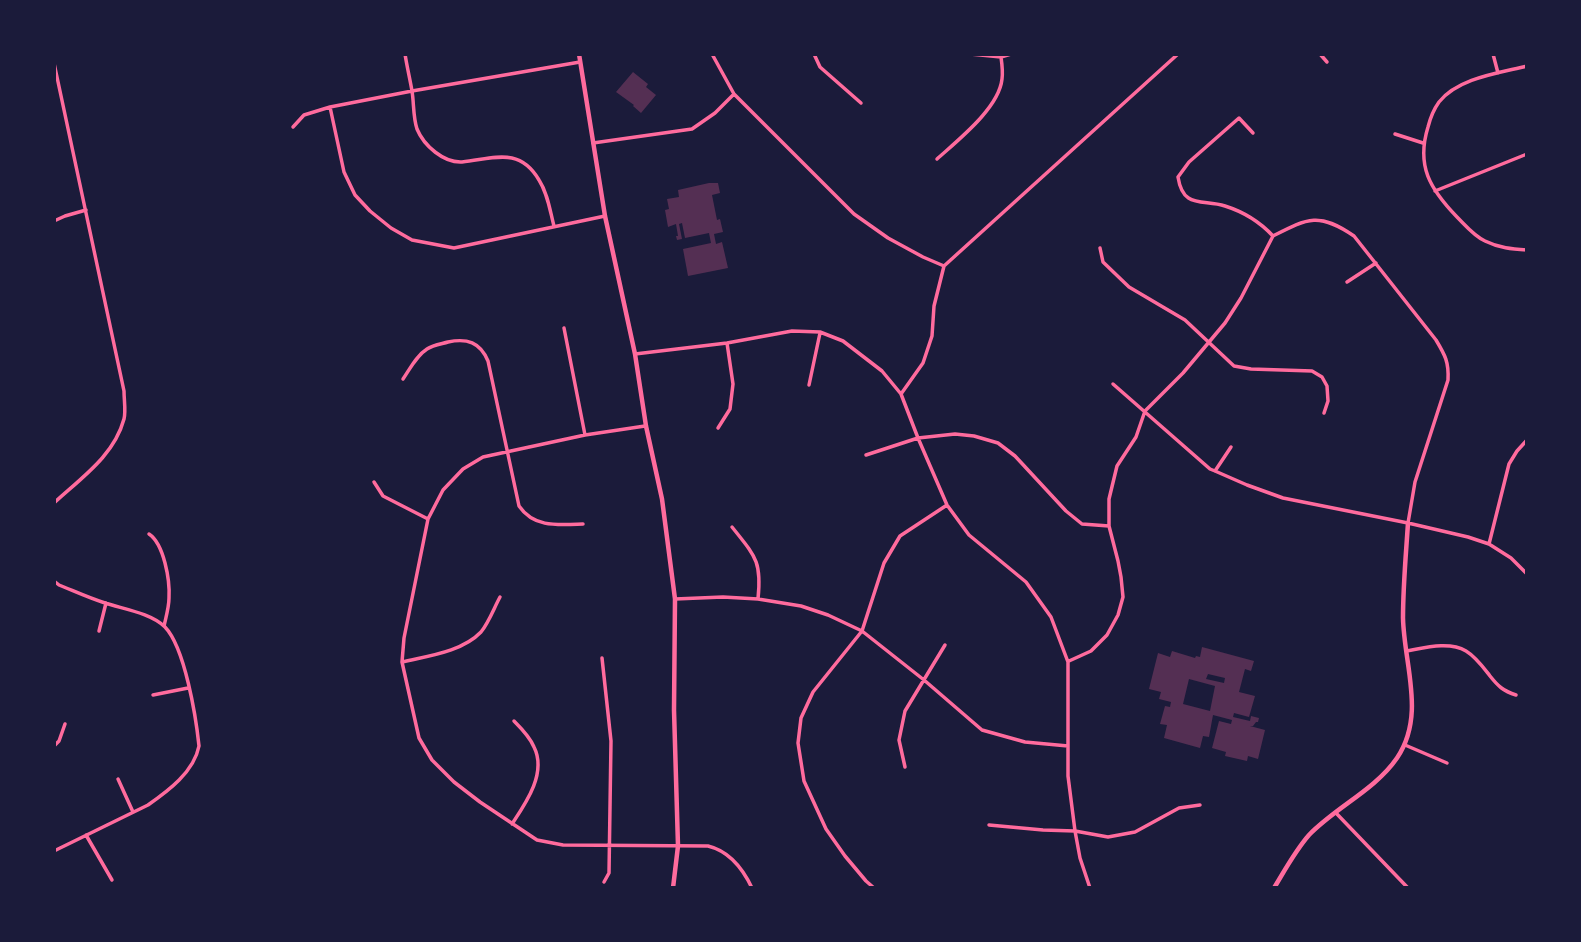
<!DOCTYPE html>
<html>
<head>
<meta charset="utf-8">
<style>
  body { margin:0 }
  #map { position:relative; width:1581px; height:942px; overflow:hidden; background:#1b1b3a; font-family:"Alegreya Sans",sans-serif }
  canvas { display:block }
  .frame { position:absolute; inset:0; border:56px solid #1b1b3a; pointer-events:none }
</style>
</head>
<body>
<div id="map">
<canvas width="1581" height="942"></canvas>
<div class="frame"></div>
</div>
<script>
const g = document.querySelector('canvas').getContext('2d');
g.lineJoin = 'round';
function fillPath(path, color) {
  g.fillStyle = color;
  g.fill(path, 'evenodd');
}
function stroke(path, color, width, dash) {
  g.strokeStyle = color;
  g.lineWidth = width;
  g.lineCap = dash ? 'butt' : 'round';
  g.setLineDash(dash || []);
  g.stroke(path);
}
fillPath(new Path2D(`
  M633,72L648,84L646,87L656,95L641,113L633,106L634,105L616,92Z
  M709,183H718L720,193L712,195L717,220L720,219L723,232L714,234L716,244L722,242L728,268L688,276L683,249L711,243L709,233L685,238L682,223L679,224L682,239L677,240L676,236H678L676,224L668,227L665,210L669,209L667,199L679,197L678,190Z
  M1202,647L1254,661L1251,671L1245,669L1239,692L1255,696L1249,717L1234,713L1233,717L1250,721L1251,716L1259,718L1258,722H1256L1253,726H1250L1265,730L1258,759L1248,756L1247,761L1225,756L1226,752L1212,748L1219,721L1231,724L1232,720L1213,715L1209,737L1203,736L1200,748L1164,738L1167,725L1160,724L1165,706L1170,707L1171,702L1159,699L1161,692L1149,689L1158,653L1170,657L1172,651L1195,658L1196,656L1200,657ZM1208,674L1225,678L1224,683L1206,679ZM1189,679L1215,686L1210,711L1183,704Z`), '#542f53');
stroke(new Path2D(`
  M405,54C407,67 410,79 412,91C414,103 413,117 417,129C424,146 444,163 462,162C493,159 519,146 539,180C548,194 550,211 554,226
  M712,54L734,94L854,214L888,238L923,257L944,266
  M814,54L820,67L861,103
  M970,54L1001,57
  M1320,54L1327,62
  M1493,54L1498,73
  M54,63L124,391C124,400 126,411 124,419C114,456 81,478 54,503
  M1527,66C1499,73 1458,78 1439,102C1434,109 1430,119 1428,127C1416,166 1430,189 1457,217C1466,226 1474,236 1485,241C1499,248 1512,249 1527,250
  M330,107L344,172L355,195L370,211L391,228L412,240L454,248L605,216
  M293,127L304,115L330,107L412,91L580,62
  M1253,133L1239,118L1189,162L1178,177C1183,209 1202,199 1225,206C1244,212 1260,222 1273,236
  M1395,134L1423,143
  M593,143L692,129L715,113L734,94
  M937,159C958,140 999,108 1002,79C1003,72 1002,64 1001,57L1011,54
  M1435,191L1527,154
  M54,221L65,216L86,210
  M1273,236C1308,218 1319,212 1354,236L1436,340C1445,355 1449,362 1448,380L1415,482L1408,523
  M1100,248L1103,262L1129,287L1185,320L1234,366L1251,369L1312,371L1322,377L1327,386L1328,401L1324,413
  M1347,282L1376,263
  M564,328L585,435
  M635,354L727,343L792,331L820,332L843,341L882,371L901,394L918,438L947,505L969,535L1026,582L1051,617L1068,662V776L1075,831L1080,858L1090,888
  M403,379C410,369 416,356 427,349C433,345 441,344 448,342C467,338 480,342 488,361L519,506C534,528 558,525 583,524
  M1113,384L1210,469L1215,471L1247,485L1283,498L1408,523L1468,537L1489,544L1511,558L1527,574
  M809,385L820,333
  M901,394L923,363L932,336L934,306L944,266L1178,54
  M645,426L585,435L483,457L463,469L443,490L428,519L404,638L402,662L419,738L432,760L454,782L480,802L537,840L563,845L708,846C729,851 743,869 752,888
  M718,428L730,409L733,384L727,343
  M866,455L918,438L955,434L974,436L998,443L1015,456L1066,511L1082,524L1109,526
  M1215,471L1231,447
  M374,482L383,496L428,519
  M732,527C755,556 762,561 758,599
  M149,534C164,544 170,580 169,598C169,607 166,617 164,626
  M1489,544L1509,464L1517,451L1527,440
  M54,581L59,585C74,591 89,598 105,603C123,609 151,613 165,627C185,648 196,717 199,746C194,772 168,791 148,805L54,851
  M675,599L723,597L758,599L801,606L828,615L862,631L924,680L982,730L1025,742L1068,746
  M99,631L106,603
  M1406,651C1424,648 1449,641 1466,651C1476,657 1483,667 1490,676C1498,686 1503,691 1516,695
  M602,658L611,741L609,873L604,882
  M1069,661L1091,651L1107,635L1118,615L1123,597L1121,577L1118,561L1109,526V499L1117,466L1136,437L1145,411L1183,373L1225,323L1241,298L1273,236
  M402,662C427,656 462,652 481,632C489,622 494,608 500,597
  M153,695L188,688
  M1405,745L1447,763
  M54,746L59,741L65,724
  M905,767L899,740L905,711L945,645
  M118,779L133,812
  M1336,813L1408,888
  M512,824C526,803 547,773 534,747C530,737 521,728 514,721
  M989,825L1043,830L1075,831L1108,837L1135,832L1179,808L1200,805
  M86,835L112,880
  M874,888L866,881L845,856L826,829L804,781L798,743L801,718L813,692L862,631L884,563L900,536L947,505`), '#ff6b9d', 3.5);
stroke(new Path2D(`
  M579,54L605,216L635,354L646,426L662,499L675,599L674,710L678,846L673,888
  M1274,888C1285,870 1295,851 1309,835C1336,807 1375,790 1397,758C1426,715 1404,665 1403,618C1403,586 1406,554 1408,523`), '#ff6b9d', 4.5);
</script>
</body>
</html>
